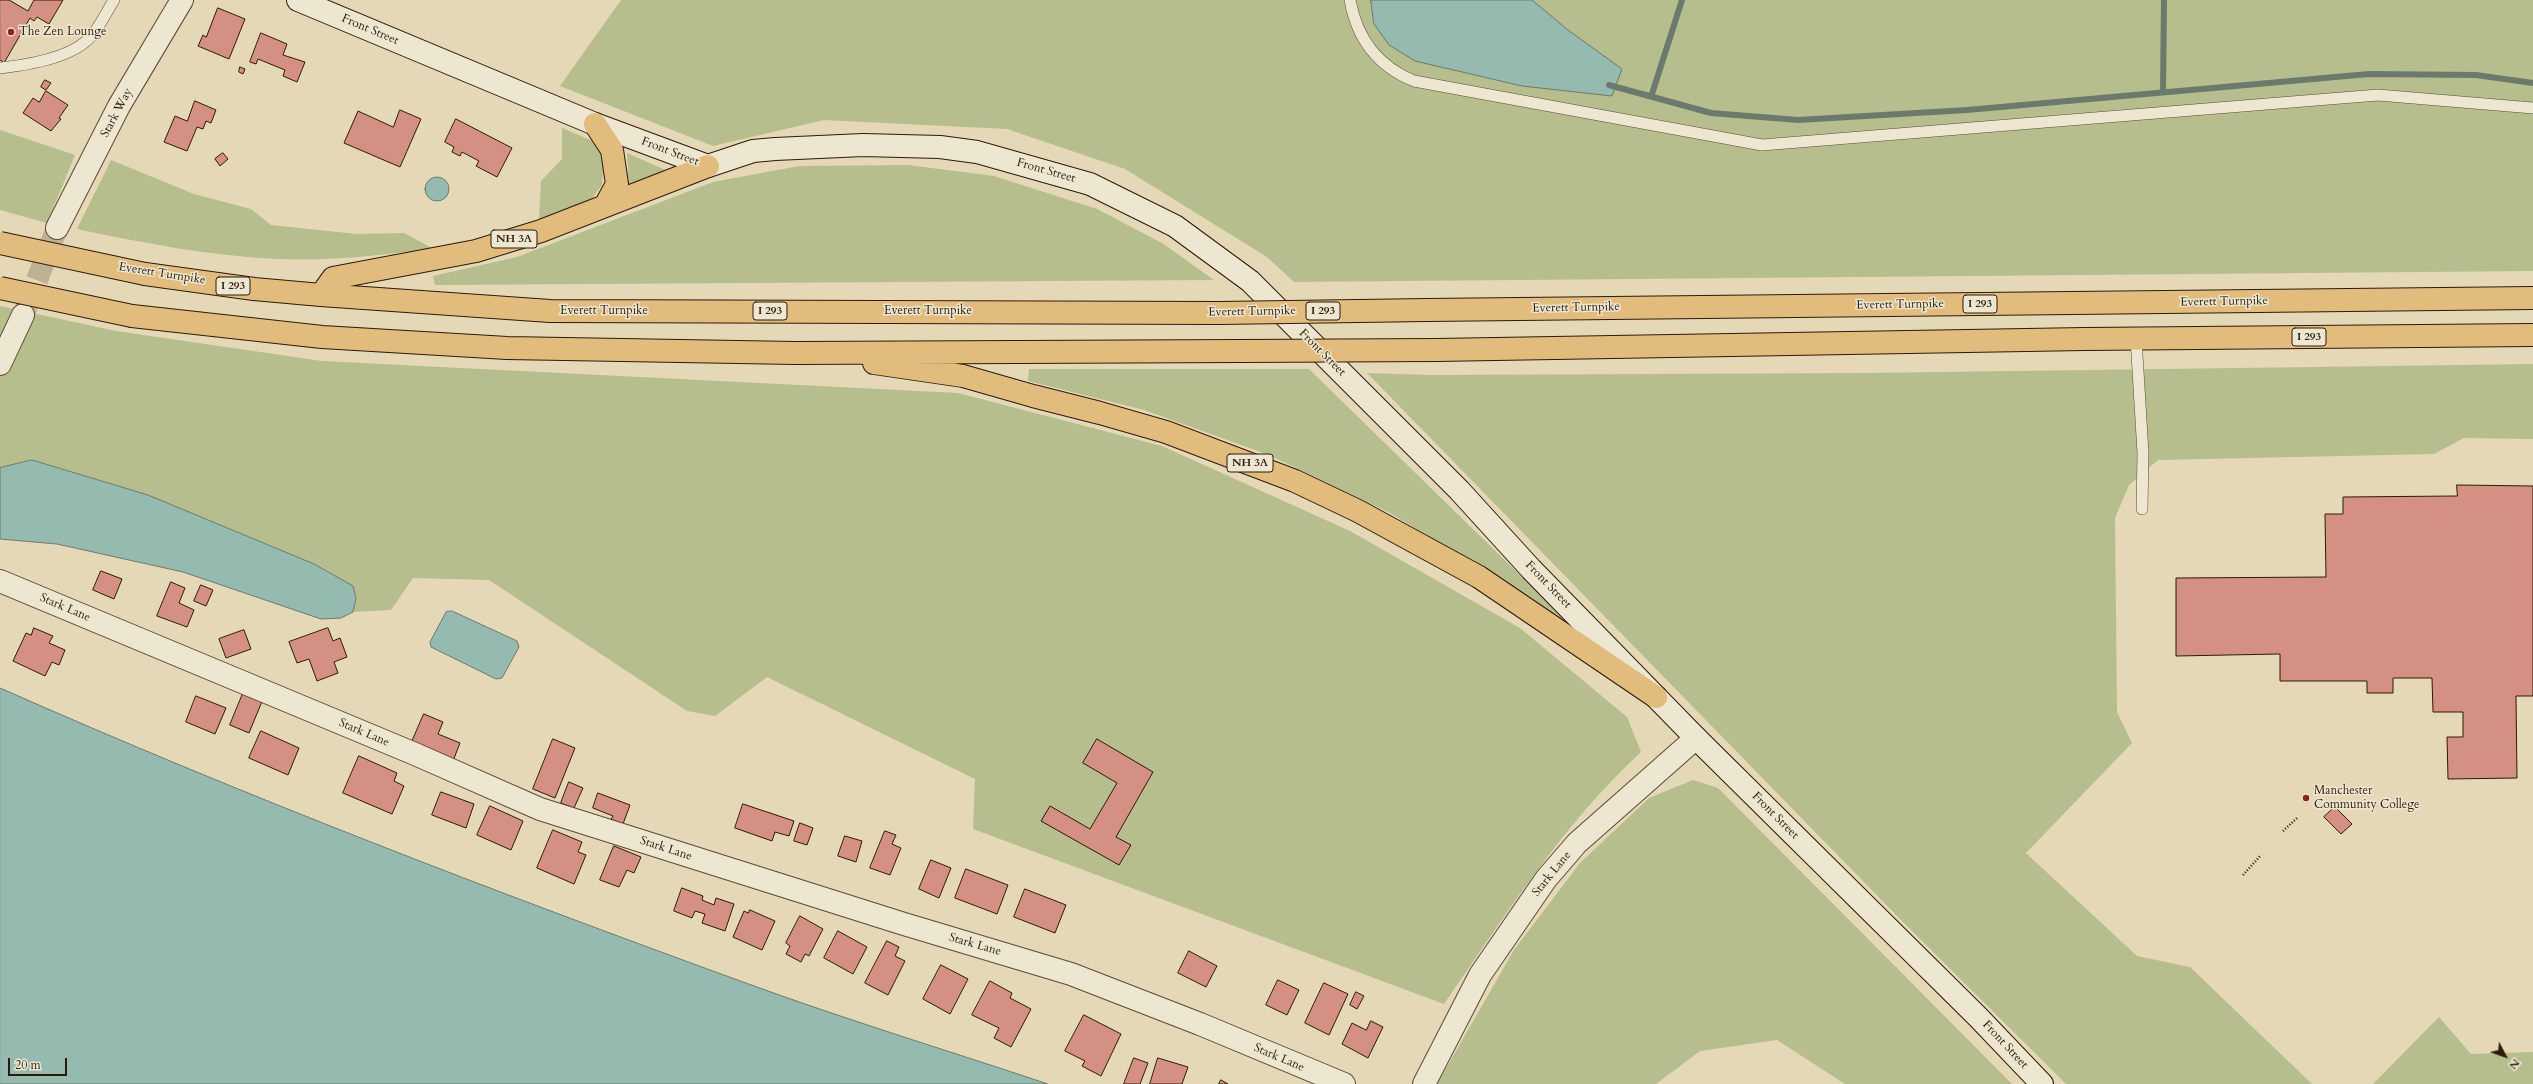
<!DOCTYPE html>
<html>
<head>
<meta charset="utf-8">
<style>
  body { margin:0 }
  #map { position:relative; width:2533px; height:1084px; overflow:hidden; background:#e4d8b7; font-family:Cardo,serif }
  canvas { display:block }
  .north { position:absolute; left:2485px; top:1036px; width:40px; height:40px; -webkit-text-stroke:3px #ede6d0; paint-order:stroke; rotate:131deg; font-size:11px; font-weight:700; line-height:16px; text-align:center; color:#2d1a0a }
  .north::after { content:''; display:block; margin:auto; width:14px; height:18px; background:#2d1a0a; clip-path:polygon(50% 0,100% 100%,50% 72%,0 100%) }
  .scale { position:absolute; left:8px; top:1058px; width:59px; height:18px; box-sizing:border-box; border:2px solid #2d1a0a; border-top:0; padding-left:5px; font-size:12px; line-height:14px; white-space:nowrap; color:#2d1a0a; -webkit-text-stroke:3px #ede6d0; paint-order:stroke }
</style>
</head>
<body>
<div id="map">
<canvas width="2533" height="1084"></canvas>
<div class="north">N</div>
<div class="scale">20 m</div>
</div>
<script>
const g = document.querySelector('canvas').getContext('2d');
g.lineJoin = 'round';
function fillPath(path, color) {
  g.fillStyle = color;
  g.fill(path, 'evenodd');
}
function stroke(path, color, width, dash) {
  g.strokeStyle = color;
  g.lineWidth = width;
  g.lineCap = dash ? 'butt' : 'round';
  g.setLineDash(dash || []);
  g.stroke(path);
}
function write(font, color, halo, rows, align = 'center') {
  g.font = font + ' Cardo,serif';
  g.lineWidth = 3;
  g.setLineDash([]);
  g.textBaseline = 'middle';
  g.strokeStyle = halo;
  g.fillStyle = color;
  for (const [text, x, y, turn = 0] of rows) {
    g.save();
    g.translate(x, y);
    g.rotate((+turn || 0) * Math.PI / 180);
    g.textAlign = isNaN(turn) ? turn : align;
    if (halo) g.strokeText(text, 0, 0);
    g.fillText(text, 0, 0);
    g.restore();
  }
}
fillPath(new Path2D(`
  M621,0H2533V271L1294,282L1267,257L1125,169L1007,129L824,120L713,146L560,86Z
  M562,128L593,141L604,159L602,185L588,204L539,219L541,181L562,159Z
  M0,130L75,155L47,223L0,210Z
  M627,153L670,172L625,191L628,170Z
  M111,160L194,194L251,209L271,225L357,234L404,233L432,248C381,256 330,261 278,259C211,256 143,243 77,229Z
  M908,165L994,176L1097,209L1162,243L1214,280L435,285L433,276L517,257L713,182L799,166Z
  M0,306L116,331L322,361L958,393L1162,446L1350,531L1520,628L1627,717L1641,752C1562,825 1505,916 1444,1004L973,829L975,779L767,677L715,716L687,711L489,580L413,578L391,610L353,612L356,598L314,564L148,495L32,460L0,468Z
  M2533,364V439L2464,438L2434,454L2158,460L2129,485L2115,518L2117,712L2132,743L2026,853L2137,956L2190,967L2312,1084H2066L1902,921L1367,373L1430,375L1867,373Z
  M1029,369H1309L1562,616L1559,620L1492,574L1390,513L1269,455L1144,410L1028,381Z
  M1693,780L1718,788L2012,1084H1845L1777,1040L1700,1051L1656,1084H1437L1514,950L1580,863L1649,798Z
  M2439,1017L2471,1054L2533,1052V1084H2373Z`), '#b6be8d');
const water = new Path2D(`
  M1371,0H1532L1568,30L1622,69L1612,96L1522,86L1415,61L1389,45L1374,24Z
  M425 189a12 12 0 1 1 24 0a12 12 0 1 1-24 0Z
  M32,460L148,495L314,564L353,586L356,598L353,612L341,618L321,619L183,572L57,544L0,539V468Z
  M452,611L517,641L519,647L502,678L496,679L431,647L430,642L446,612Z
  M0,688C244,796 493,891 743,982C844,1019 946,1050 1048,1084H0Z`);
fillPath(water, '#95baaf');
stroke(water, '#6b7a6d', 1);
stroke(new Path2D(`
  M1609,85L1711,113L1798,120L1967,110L2369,74L2476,75L2533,83
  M2163,92L2164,0
  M1651,97L1682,0`), '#6b7a6d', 6);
const building = new Path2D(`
  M0,0H9L28,11L34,0H63L49,24L37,17L34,21L30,18L4,63L0,60Z
  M218,8L245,19L229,59L198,46L203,35L206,37Z
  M261,33L287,44L283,55L305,62L297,82L283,76L285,70L258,59L256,64L250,62Z
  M240,67L245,69L243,74L239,72Z
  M45,80L51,83L46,90L41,87Z
  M46,91L68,105L59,118L61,119L51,131L23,113L33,98L39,102Z
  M195,101L216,110L211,123L206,121L203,129L197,127L187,151L164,142L175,116L187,121Z
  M400,110L421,119L400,167L344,143L358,111L393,127Z
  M456,119L512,148L497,177L476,166L479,161L462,152L460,156L452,152L454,147L445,142Z
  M223,153L228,159L220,166L215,159Z
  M2457,485L2533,486V696H2516L2517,778L2448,779L2447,737H2463V712H2433L2432,678H2393V693H2367V681H2280V654L2176,656V578L2326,577L2325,514H2343V497L2457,496Z
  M101,571L122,579L114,599L93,590Z
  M171,582L185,588L179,603L194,610L187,627L157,616Z
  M201,585L213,590L206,606L194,601Z
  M34,628L53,636L49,643L65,650L59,665L52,662L45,676L13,661L26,633L31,635Z
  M328,628L333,641L340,638L347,657L334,662L338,673L317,681L309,659L297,663L289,642Z
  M244,630L251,649L226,658L219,639Z
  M244,691L263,699L249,733L230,725Z
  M196,696L226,708L215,734L186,722Z
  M424,714L443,722L438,734L460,743L453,761L411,744Z
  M261,731L299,748L288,775L249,758Z
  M553,739L575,748L555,798L533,789Z
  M1097,739L1153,772L1116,837L1131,845L1119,865L1041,821L1050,806L1090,829L1117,783L1083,763Z
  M359,756L397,773L394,781L404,786L392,814L343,793Z
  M569,782L583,788L574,808L561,803Z
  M441,792L474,804L466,828L432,815Z
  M598,793L630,805L623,824L611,819L613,816L593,808Z
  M743,804L794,821L789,836L775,832L772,841L735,828Z
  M490,806L523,821L511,850L477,835Z
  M2335,807L2352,824L2341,834L2324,817Z
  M800,823L813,828L807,845L794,841Z
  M553,830L582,842L578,852L586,855L574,884L537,868Z
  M885,831L896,835L892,844L901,848L890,875L870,868Z
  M845,836L862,841L856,862L838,856Z
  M614,846L641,857L634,873L627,870L619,887L600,880Z
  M931,860L951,868L939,898L919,889Z
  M966,869L1008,885L997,914L955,898Z
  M682,888L703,896L702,900L714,905L716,898L734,904L725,931L702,923L705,914L695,911L692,918L674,911Z
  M1025,889L1066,905L1055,933L1014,917Z
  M750,910L775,921L762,950L733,937L744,911L748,913Z
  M800,916L823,929L809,956L805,954L801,962L786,954L790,946L786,943Z
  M838,931L867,947L853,974L824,958Z
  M887,941L899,947L895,956L905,961L888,995L865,983Z
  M1189,951L1217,966L1206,987L1178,973Z
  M941,965L968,979L950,1014L923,999Z
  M1278,980L1299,990L1287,1015L1266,1005Z
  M990,981L1012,993L1010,998L1031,1009L1011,1047L994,1038L999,1028L972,1015Z
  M1324,983L1348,994L1329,1035L1305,1023Z
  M1356,992L1364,996L1357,1009L1350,1005Z
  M1084,1015L1121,1034L1101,1076L1082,1066L1085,1061L1065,1051Z
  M1371,1021L1383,1027L1368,1058L1342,1044L1352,1023L1366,1030Z
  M1134,1058L1148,1063L1140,1084H1124Z
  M1158,1058L1188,1067L1182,1084H1150Z
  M1221,1080L1228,1084H1219Z`);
fillPath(building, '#d49082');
stroke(building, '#2d1a0a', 1);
stroke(new Path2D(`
  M25,311L57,228`), '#bfb294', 22, [22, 11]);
const lane = new Path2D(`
  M1350,0C1357,39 1377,66 1414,81L1762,145L2378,95L2533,108
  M0,68C28,65 75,58 93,34C101,24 107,11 114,0
  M2136,338L2143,453L2142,509`);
const street = new Path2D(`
  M57,228L119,106L182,0
  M0,364L23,315
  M0,581L415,754L540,809L904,924L1071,974L1200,1024L1344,1084
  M1424,1084L1480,975L1546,879L1577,843L1696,738`);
const secondary = new Path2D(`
  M298,0L595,124L708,166L753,151L775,149L863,145L940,147L977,152L1090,184L1175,226L1250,281L1459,490L1531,569L1696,738L1978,1017L2042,1084`);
const highway = new Path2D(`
  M595,124L612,150L617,184L605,206
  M145,274L254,289L321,295L550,311L1219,313
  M321,295L333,278L476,251L541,231L708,166
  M1427,310L2533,298
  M132,316L322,337L507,348L795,353L1241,351
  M1436,350L2085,339L2533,335
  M874,363L963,376L1033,396L1100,413L1166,432L1295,481L1358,511L1479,577L1656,697`);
stroke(lane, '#5b4a35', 12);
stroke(street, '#5b4a35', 24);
stroke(secondary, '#2d1a0a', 24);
stroke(highway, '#2d1a0a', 24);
stroke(new Path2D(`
  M2283,831L2297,818
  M2243,875L2261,855`), '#2d1a0a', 2.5, [1, 2]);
stroke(lane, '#ede6d0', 11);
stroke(street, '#ede6d0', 22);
stroke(secondary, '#ede6d0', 22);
stroke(highway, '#e2bc7c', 22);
const highwayBridge = new Path2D(`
  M0,243L145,274
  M0,288L132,316
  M1219,313L1427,310
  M1241,351L1436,350`);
stroke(highwayBridge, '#2d1a0a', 24, []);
stroke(highwayBridge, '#e2bc7c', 22);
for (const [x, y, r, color] of [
  [11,32,4,"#8f2418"],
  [2306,798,4,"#8f2418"]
]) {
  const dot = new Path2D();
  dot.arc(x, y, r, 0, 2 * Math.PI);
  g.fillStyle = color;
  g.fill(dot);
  stroke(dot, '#ede6d0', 1.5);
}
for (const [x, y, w] of [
  [514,239,46],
  [233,286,34],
  [1980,304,34],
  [770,311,34],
  [1323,311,34],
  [2309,337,34],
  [1250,463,46]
]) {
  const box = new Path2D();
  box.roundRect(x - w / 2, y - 9, w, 18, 3);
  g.fillStyle = '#ede6d0';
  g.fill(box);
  stroke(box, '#2d1a0a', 1);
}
write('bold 11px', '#2d1a0a', null, [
  ["NH 3A",514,239],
  ["I 293",233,286],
  ["I 293",1980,304],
  ["I 293",770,311],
  ["I 293",1323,311],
  ["I 293",2309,337],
  ["NH 3A",1250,463]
]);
write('12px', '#2d1a0a', '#ede6d0', [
  ["Front Street",370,30,23],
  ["Stark Way",117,113,-62],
  ["Front Street",670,152,21],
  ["Front Street",1046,171,16],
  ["Everett Turnpike",162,274,9],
  ["Everett Turnpike",2224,302,-1],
  ["Everett Turnpike",1900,305,-1],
  ["Everett Turnpike",1576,308,-1],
  ["Everett Turnpike",604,311],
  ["Everett Turnpike",928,311],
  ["Everett Turnpike",1252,312,-1],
  ["Front Street",1322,353,45],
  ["Front Street",1548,585,46],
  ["Stark Lane",65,608,23],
  ["Stark Lane",364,733,23],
  ["Front Street",1775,816,45],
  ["Stark Lane",666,849,18],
  ["Stark Lane",1552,874,-51],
  ["Stark Lane",975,945,16],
  ["Front Street",2005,1045,47],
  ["Stark Lane",1279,1058,23]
]);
write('12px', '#2d1a0a', '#ede6d0', [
  ["The Zen Lounge",19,32],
  ["Manchester",2314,791],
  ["Community College",2314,805]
], 'left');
</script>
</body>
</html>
